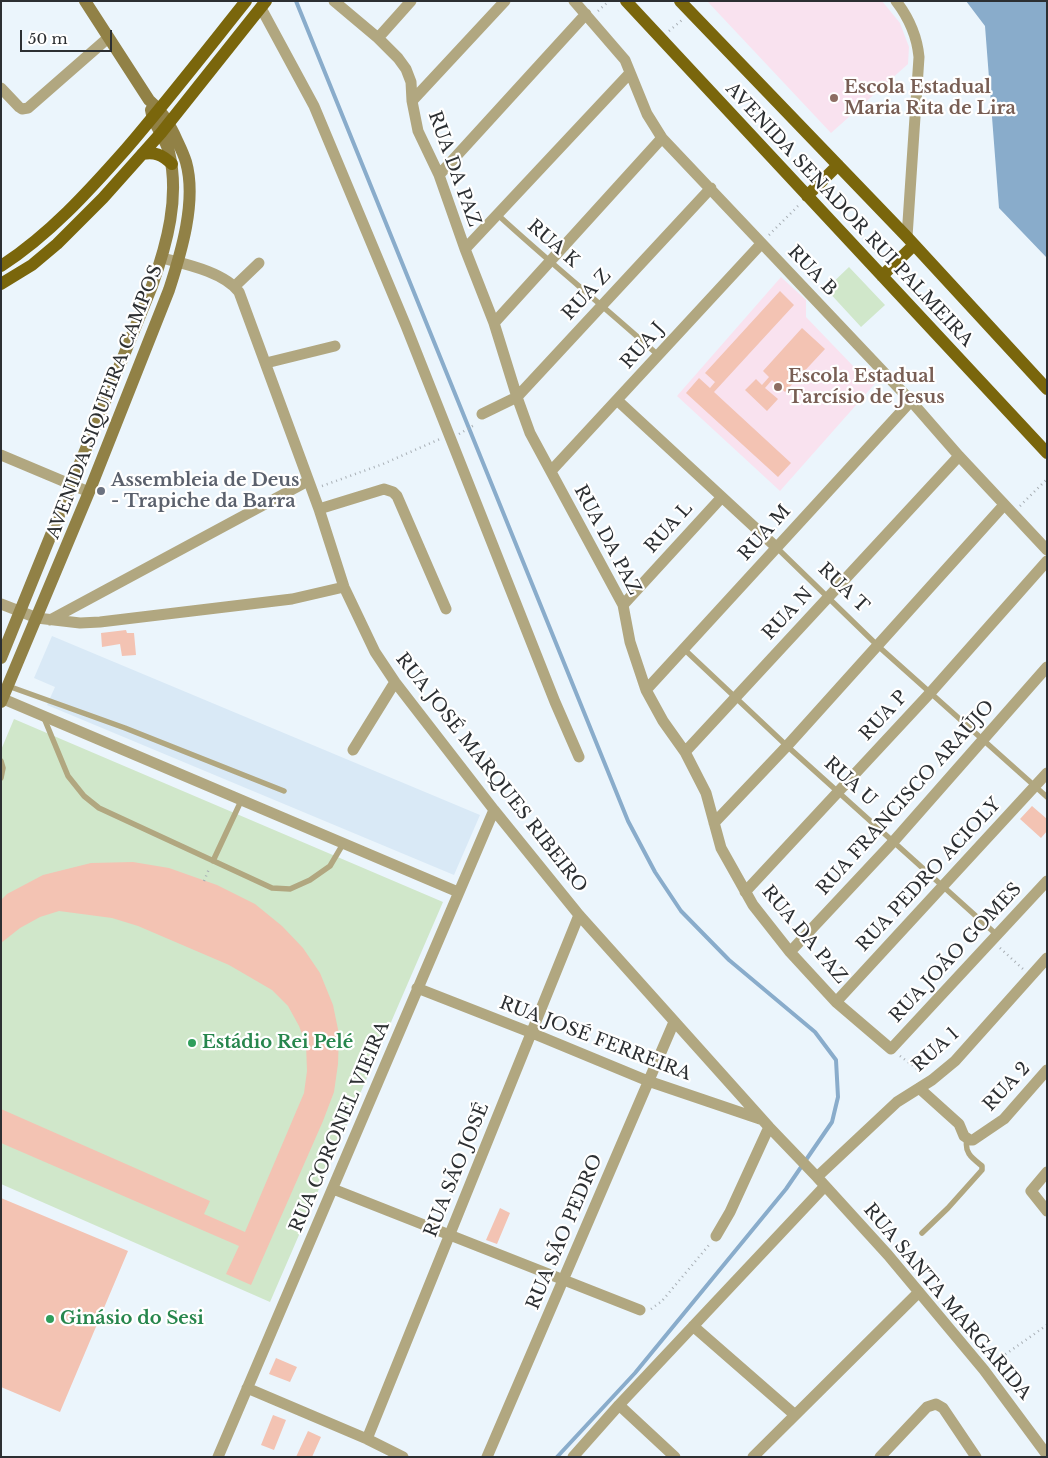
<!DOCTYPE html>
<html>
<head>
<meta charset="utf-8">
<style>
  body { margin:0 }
  #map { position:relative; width:1048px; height:1458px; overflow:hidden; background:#ebf5fc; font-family:"Libre Baskerville",serif }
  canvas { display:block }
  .frame { position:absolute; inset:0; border:2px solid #2c2f32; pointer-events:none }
  .scale { position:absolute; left:20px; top:30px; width:92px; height:22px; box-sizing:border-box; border:2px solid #2c2f32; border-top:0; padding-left:6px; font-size:15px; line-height:18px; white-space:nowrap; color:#2c2f32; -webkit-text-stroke:4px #fff; paint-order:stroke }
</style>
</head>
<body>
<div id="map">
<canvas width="1048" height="1458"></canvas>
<div class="frame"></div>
<div class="scale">50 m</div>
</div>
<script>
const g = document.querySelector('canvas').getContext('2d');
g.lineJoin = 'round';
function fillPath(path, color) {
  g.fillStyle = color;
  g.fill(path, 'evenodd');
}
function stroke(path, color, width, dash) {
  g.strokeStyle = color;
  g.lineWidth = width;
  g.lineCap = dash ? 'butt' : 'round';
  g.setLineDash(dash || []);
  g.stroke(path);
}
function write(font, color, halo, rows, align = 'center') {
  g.font = font + ' "Libre Baskerville",serif';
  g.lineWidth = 4.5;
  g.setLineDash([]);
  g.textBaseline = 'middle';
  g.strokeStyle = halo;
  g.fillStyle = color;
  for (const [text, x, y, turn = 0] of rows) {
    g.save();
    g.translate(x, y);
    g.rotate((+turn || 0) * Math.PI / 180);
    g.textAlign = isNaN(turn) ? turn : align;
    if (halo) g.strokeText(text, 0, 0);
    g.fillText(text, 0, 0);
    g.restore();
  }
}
fillPath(new Path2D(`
  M52,636L480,815L454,875L47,705L55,687L34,678Z`), '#d9e9f6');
fillPath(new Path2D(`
  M707,1H882L900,23L909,47L908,64L831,133Z
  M781,277L806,300V317L855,368L870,369L880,378L780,491L677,396Z`), '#f9e2ef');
fillPath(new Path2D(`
  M849,267L885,305L861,327L826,289Z
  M14,719L443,902L270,1302L1,1184V750Z`), '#d0e7ca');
fillPath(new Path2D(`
  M966,1H1047V258L999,208L985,26Z`), '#89accb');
stroke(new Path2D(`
  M296,1L628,821L655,872L681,911L729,960L815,1032L836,1060L838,1097L832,1122L786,1189L635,1373L557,1457`), '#89accb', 4);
fillPath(new Path2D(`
  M780,291L794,305L714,392L791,463L778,477L686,393L699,378L710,388L715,382L705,373Z
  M802,328L825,349L785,392L772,380L765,388L778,399L767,411L745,390L756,379L762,385L769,377L763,371Z
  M126,630L127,633H134L136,655L122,656L120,644L102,647L101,633Z
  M1032,806L1047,819V831L1041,838L1020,819Z
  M133,862L169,868L217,885L255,904L282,926L303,948L320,973L333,1005L339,1034L338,1064L334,1092L323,1121L251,1285L226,1274L239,1246L1,1143V1109L210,1201L204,1214L245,1232L304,1093L307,1071L306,1044L299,1026L288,1006L272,990L229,965L138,926L112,918L59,911L40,917L20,928L1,943V900L7,894L43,875L91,863Z
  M1,1198L128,1251L60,1412L1,1387Z
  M500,1208L510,1213L497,1244L486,1240Z
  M276,1358L297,1367L290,1382L269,1374Z
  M273,1415L286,1420L274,1450L261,1445Z
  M308,1431L321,1437L312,1457H296Z`), '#f3c3b3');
stroke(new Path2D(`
  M598,11L609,1
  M669,31L682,20
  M769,235L800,204
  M459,434L476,424
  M322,486L383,464L440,439
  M1020,506L1047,479
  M204,881L209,869
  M1000,948L1024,970
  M900,1056L924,1074
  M651,1309L662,1301L709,1245
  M993,1363L1047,1325`), '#a8afb5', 2.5, [1, 4]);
stroke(new Path2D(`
  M498,215C550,263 605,307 658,355
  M776,547L878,646L1047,797
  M685,650L787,746L997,935
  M8,686L125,728L284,791
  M44,718L68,776L84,796L99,808L272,888L290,889L310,880L330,866L343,844
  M1,761L3,768L1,778
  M213,861L241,801
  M922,1233L948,1208L982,1170V1166C972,1158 964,1153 967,1139`), '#b1a780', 5.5);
stroke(new Path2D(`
  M334,1L378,38L398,58L406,69L411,82L412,101L418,131L439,175L465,249L494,323L517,397L530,433L623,605L630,642L646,690L663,721L685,752L706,793L721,848L753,905L790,952L836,1002L891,1049L1047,881
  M574,1L625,60L647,114L662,138L911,401L959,456L1047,550
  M896,1C909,18 917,36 919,57L907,237
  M261,8L314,106L406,326L555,702L579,757
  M378,38L411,1
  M1,88L19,107L22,109L28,108L108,38
  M412,101L505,1
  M439,175L586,14
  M465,249L630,73
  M162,258C185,264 224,272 239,292L319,509L344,587L375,652L395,682L494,810L579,915L769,1127L817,1177L888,1255L984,1370L1047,1455
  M235,286L259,263
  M494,323L662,138
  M266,363L335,346
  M617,400L776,547
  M482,414L517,397L711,188
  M1,455L89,492
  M551,471L761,244
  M319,509L384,489L393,492L397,496L446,609
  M1,604L37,618L80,623L100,622L292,599L344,587
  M623,605L722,497
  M50,620L308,481
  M646,690L911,401
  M1,698L458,892
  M353,750L395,682
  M685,752L959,456
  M714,823L787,746L1004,505
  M745,892L931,692L1047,561
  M790,952L893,842L1047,667
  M417,988L532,1033L648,1081L760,1119
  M836,1002L1047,773
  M919,1088L959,1124L964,1136L970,1140H973L1004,1119L1047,1070
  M1047,1172L1031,1191L1047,1211
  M817,1177L897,1102L932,1080L955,1061L1047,958
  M333,1189L640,1310
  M716,1236L730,1212L769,1127
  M693,1326L795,1415
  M247,1388L367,1439L403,1457
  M619,1405L675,1457
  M367,1439L579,915
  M218,1457L494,810
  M487,1457L674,1022
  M573,1457L619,1405L825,1186
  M753,1457L919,1292
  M880,1457L927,1407L936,1404L943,1408L976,1457`), '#b1a780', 11);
stroke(new Path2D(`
  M1,658L152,286C167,244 180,197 169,152C165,137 153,125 151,110
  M1,702L89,492L169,290C181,253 197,201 186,162C183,152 178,143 174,134C167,120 161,110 149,100L85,1`), '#918146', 12);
stroke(new Path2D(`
  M626,1L1047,453
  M680,1L907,237L1047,389
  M142,154C155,152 161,154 172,164
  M807,196L838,165
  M1,266C49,235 88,192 126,149C167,101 206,51 246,1
  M882,276L914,245
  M1,284L32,265L57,244L103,198L161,133L266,1`), '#7a660c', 12);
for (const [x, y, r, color] of [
  [834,98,5,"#8d6e63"],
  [778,387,5,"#8d6e63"],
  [101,491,5,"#6b7280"],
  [192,1043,5,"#2e9e5b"],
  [50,1319,5,"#2e9e5b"]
]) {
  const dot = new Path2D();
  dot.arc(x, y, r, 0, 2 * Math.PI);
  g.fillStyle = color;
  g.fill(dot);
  stroke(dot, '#fff', 2);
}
write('bold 18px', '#785e54', '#fff', [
  ["Escola Estadual",844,88],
  ["Maria Rita de Lira",844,109],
  ["Escola Estadual",788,377],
  ["Tarcísio de Jesus",788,398]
], 'left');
write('18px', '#2c2f32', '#fff', [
  ["RUA DA PAZ",454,169,70],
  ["AVENIDA SENADOR RUI PALMEIRA",849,215,47],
  ["RUA K",553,244,41],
  ["RUA B",812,271,46],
  ["RUA Z",587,295,-47],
  ["RUA J",643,346,-48],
  ["AVENIDA SIQUEIRA CAMPOS",105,402,-69],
  ["RUA L",669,528,-48],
  ["RUA M",765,533,-48],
  ["RUA DA PAZ",607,540,62],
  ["RUA T",843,588,44],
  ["RUA N",788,614,-47],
  ["RUA P",884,716,-47],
  ["RUA JOSÉ MARQUES RIBEIRO",491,773,52],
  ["RUA U",850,782,42],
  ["RUA FRANCISCO ARAÚJO",906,798,-48],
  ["RUA PEDRO ACIOLY",929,875,-47],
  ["RUA DA PAZ",804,935,50],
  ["RUA JOÃO GOMES",956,953,-47],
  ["RUA JOSÉ FERREIRA",595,1039,21],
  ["RUA 1",936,1050,-42],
  ["RUA 2",1007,1087,-47],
  ["RUA CORONEL VIEIRA",340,1127,-67],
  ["RUA SÃO JOSÉ",457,1170,-68],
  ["RUA SÃO PEDRO",565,1232,-67],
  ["RUA SANTA MARGARIDA",947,1302,50]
]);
write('bold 18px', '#5b616d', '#fff', [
  ["Assembleia de Deus",111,481],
  ["- Trapiche da Barra",111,502]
], 'left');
write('bold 18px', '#27864d', '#fff', [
  ["Estádio Rei Pelé",202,1043],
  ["Ginásio do Sesi",60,1319]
], 'left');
</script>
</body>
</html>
